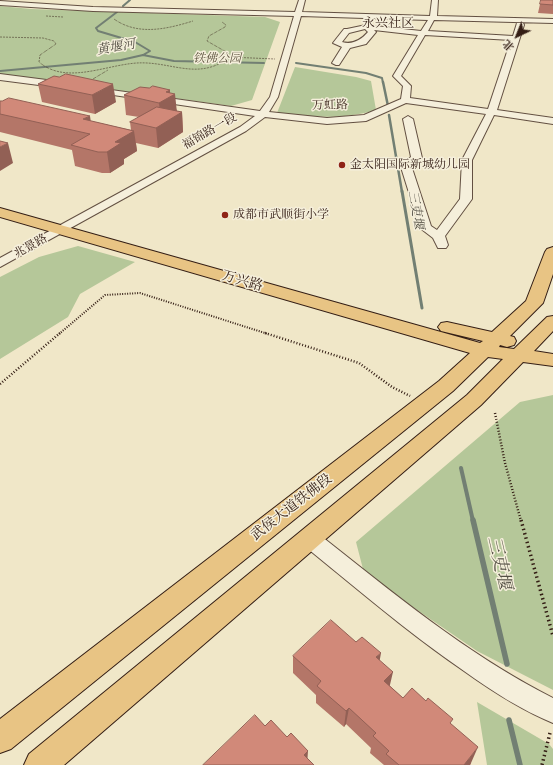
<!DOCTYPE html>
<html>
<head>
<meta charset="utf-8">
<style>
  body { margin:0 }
  #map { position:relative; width:553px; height:765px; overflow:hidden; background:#f0e7c8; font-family:"IM FELL Double Pica","Noto Serif SC",serif }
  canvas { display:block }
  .north { position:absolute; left:497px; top:16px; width:40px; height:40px; -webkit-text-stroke:3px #f5efdb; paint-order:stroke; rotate:223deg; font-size:11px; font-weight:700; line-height:16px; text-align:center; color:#341e15 }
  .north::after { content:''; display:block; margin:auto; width:14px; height:18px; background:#341e15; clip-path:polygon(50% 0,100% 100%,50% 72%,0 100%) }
</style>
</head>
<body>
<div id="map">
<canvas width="553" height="765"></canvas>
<div class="north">北</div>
</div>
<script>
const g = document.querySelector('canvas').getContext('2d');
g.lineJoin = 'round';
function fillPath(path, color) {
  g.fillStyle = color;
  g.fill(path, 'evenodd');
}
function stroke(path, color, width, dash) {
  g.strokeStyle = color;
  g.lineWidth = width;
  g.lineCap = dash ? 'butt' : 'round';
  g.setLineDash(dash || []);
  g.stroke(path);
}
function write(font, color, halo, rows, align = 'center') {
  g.font = font + ' "IM FELL Double Pica","Noto Serif SC",serif';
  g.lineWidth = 3;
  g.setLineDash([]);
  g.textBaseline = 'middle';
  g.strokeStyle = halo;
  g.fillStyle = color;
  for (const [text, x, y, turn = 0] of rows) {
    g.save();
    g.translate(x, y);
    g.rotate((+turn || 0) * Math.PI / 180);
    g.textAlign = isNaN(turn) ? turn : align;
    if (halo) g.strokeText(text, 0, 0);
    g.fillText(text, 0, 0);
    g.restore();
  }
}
fillPath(new Path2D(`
  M0,6L31,9L265,17L280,22L252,100L231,106L0,74Z
  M295,67L356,77L371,81L376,110C342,120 311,117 277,113Z
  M78,246L135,262L80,294L68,317L0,359V277L39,257Z
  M553,395V690L477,651L401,599L363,569L356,542L520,402Z
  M477,702L549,744L553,749V765H487Z`), '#b5c799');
stroke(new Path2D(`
  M123,6L130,0
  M143,55L174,61L264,63
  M296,63L366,73L382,78L383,83
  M0,71L121,60L143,55L150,51L135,42L98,31L96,28L117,12`), '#727f73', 2);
stroke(new Path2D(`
  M383,82L388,106
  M389,115L402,192`), '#727f73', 2.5);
stroke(new Path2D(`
  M402,191L422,308`), '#727f73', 3);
stroke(new Path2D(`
  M461,468L473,521`), '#727f73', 4);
stroke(new Path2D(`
  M473,520L507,664
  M509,720L520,765`), '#727f73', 5.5);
const minor = new Path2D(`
  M299,0H305L302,12L430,16L432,0H438L437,16L553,19V23L434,20L428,31L513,36L517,23H523L524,25L497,110L553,118V124L494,115L472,160V199L445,236L448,245L446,248H438L433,238L420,228L400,164L411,157L403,119L408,116L413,119L422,158L411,165L431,226L437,230L460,199L462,160L486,114L406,103L366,121L327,124L265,117L246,131L0,267V258L240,127L255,116L93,92L90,91V87L260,111L270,97L294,16L93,11L0,5V1L93,7L295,12ZM301,16L428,20L421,31L366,25L347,29H344L333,43L342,47L332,63L336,65H339L350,48L366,44L376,32L374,30L418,35L393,76L403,86L401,99L364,115L327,118L269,112L278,97ZM365,29L368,32C361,40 353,45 342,42L349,33ZM425,35L511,40L488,109L410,98L411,86L401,76Z
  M0,74L62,82L66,85L62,88L0,80Z
  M309,530L316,532C392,592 466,654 553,698V723C521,710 492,691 464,671C407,632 355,587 302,544L299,538L302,532Z`);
const major = new Path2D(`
  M0,208L480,343L483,341L441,331L438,327L441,323L447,322L492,332L526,301L545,252L547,249L553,247V274L543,303L510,336L514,337L516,341L514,345L507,347L500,345L499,347L514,349L547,317L553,316V331L534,351L553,354V366L523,362L481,405L64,765H24L29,754L467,395L503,359L488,357L453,391L11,749L0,753V719L439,381L470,353L0,217Z`);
stroke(minor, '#635042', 2);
stroke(major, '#341e15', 2);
stroke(new Path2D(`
  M46,16L63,17
  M114,19C138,36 167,29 193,21
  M0,37L43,38L54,41L56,44L40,55L39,62C66,85 105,65 137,63C171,61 197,81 229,58L228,53L207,41L209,36L225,27L226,25L222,22
  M229,57L275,59
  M93,79L108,70`), '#341e15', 1, [0.5, 1]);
stroke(new Path2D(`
  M59,334L105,295L140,293L268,334`), '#341e15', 2, [1, 1.5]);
stroke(new Path2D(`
  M265,333L359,363L392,387L410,396
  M0,384L60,333
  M495,413L505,463L521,521`), '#341e15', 2.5, [1, 2]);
stroke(new Path2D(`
  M521,520L553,636
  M542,765L550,733`), '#341e15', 3.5, [1.5, 3]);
fillPath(minor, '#f5efdb');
fillPath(major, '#e8c484');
fillPath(new Path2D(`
  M553,0V14L538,13L540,4Z
  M54,76L116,102L95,114L42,102L38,84Z
  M149,88L170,90V93L177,111L182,112L183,132L158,148L136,143L137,151L124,159V164L110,173H102L75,166L72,150L0,132V101L131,130L130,122L139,117L126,115L124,95Z
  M356,642L379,660L390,686L403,698L451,724L471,763L470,765H384L370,753L371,748L346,724L344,727L316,703V695L293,673V656Z`), '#b47668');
fillPath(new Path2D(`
  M113,84L116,102L95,114L92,95Z
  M170,90V96L175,94L177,113L161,123L159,103L166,92Z
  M182,112L183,132L158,148L156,128Z
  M90,116L93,136L83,119Z
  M134,131L137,151L124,159V164L110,173L107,152L115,142Z
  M8,143L13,163L0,171V147Z
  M381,653L378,670L376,657Z
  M393,672L389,689L384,681Z
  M349,708L346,724L344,727L346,711Z
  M478,747L471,763L470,765H464Z
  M308,751L307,765L304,755Z`), '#926055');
const building = new Path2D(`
  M541,0H553V5L540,4Z
  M66,74L113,84L92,95L38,84L54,76L59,77Z
  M153,86L170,90L166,92L175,94L159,103L124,95L140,87L149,88Z
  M9,98L90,116L83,119L134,131L115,142L121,143L107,152H98L71,145L90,134L0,114V101H2Z
  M157,107L182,112L156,128L130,122Z
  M0,141L8,143L0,147Z
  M331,620L356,642L362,637L381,653L376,657L393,672L384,681L403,698L412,688L426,701L428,698L453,719L450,723L478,747L464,765H399L386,754L389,751L373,736L376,733L349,708L346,711L317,686L321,681L293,656Z
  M255,715L265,726L271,720L287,737L291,733L308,751L304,755L314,765H203Z`);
fillPath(building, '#d18979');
stroke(building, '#926055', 1);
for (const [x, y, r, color] of [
  [342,165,4,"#8f2418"],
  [225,215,4,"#8f2418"]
]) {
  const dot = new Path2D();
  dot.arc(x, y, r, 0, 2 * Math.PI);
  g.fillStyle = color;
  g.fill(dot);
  stroke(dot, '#f5efdb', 1.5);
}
write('italic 12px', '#5b513d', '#f5efdb', [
  ["铁佛公园",217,59]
]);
write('12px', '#341e15', '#f5efdb', [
  ["万虹路",330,106,-1],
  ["福锦路一段",210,132,-30],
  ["兆景路",31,247,-29]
]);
write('12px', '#341e15', '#f5efdb', [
  ["金太阳国际新城幼儿园",350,165],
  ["成都市武顺街小学",233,215]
], 'left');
write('13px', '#341e15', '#f5efdb', [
  ["永兴社区",388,24]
]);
write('italic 13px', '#534f44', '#f5efdb', [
  ["黄堰河",116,48,-10],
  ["三吏堰",415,210,80]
]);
write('14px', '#341e15', '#f5efdb', [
  ["万兴路",242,282,16],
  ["武侯大道铁佛段",292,508,-38]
]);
write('italic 18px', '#534f44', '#f5efdb', [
  ["三吏堰",498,563,77]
]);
</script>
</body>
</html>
